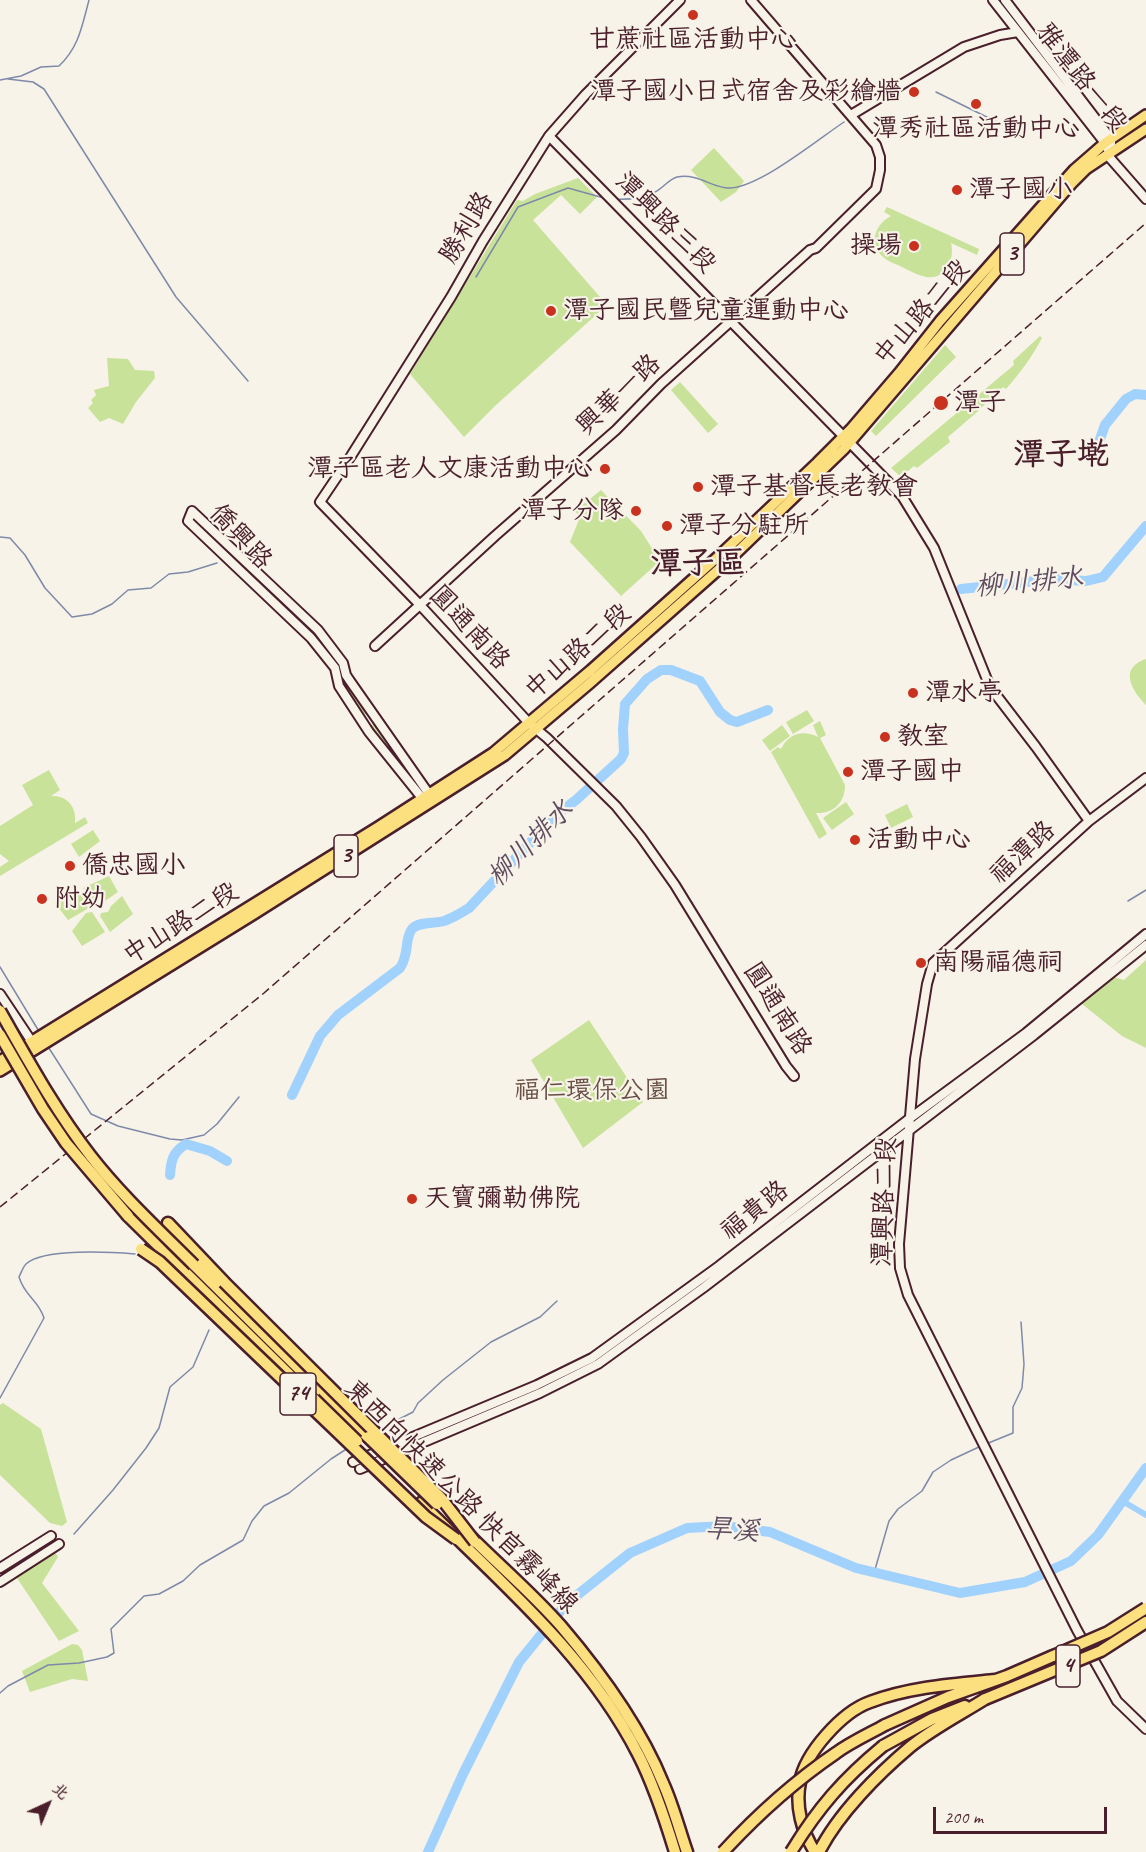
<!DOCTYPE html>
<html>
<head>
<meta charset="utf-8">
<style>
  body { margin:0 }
  #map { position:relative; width:1146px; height:1852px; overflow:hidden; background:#f7f3e8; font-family:Caveat,"LXGW WenKai TC",sans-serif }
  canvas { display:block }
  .north { position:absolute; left:18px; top:1774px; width:60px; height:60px; -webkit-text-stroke:4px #f7f3e8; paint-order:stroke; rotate:44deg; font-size:16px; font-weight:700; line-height:24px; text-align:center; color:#4a1f2b }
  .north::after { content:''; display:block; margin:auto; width:21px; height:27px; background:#4a1f2b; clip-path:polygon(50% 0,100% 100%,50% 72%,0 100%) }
  .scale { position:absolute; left:933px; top:1807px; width:174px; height:27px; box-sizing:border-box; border:3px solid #4a1f2b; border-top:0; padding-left:8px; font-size:18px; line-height:21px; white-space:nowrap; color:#4a1f2b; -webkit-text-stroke:4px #f7f3e8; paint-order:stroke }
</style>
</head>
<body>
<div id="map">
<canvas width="1146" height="1852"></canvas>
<div class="north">北</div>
<div class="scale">200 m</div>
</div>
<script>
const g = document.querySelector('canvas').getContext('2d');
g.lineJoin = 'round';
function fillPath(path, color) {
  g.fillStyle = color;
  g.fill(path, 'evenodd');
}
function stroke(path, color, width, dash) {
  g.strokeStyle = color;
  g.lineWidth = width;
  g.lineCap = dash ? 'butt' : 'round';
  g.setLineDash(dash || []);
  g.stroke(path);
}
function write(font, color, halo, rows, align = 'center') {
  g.font = font + ' Caveat,"LXGW WenKai TC",sans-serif';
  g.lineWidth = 4.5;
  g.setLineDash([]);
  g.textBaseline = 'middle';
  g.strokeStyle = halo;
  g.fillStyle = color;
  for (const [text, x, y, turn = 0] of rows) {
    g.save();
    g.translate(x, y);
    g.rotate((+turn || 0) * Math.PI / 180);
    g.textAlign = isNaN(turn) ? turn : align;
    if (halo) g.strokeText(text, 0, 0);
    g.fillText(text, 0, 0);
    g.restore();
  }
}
fillPath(new Path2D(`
  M714,148L744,181L736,192L721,202L691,170Z
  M578,178L597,197L580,214L561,195L533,220L607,305L495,406L464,437L410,374L517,200L523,201L535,194Z
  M887,207L979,249L977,255L951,243C955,260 946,280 926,277C917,275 908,270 900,266C893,263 885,260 880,254C869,240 877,223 891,216L884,212Z
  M1040,336L1042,338C1032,357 1020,373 1006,389L1003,387L976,413L948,437L950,442L917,468L914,466L901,477L891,468L1014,365L1013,361Z
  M945,345L956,357L876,436L871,431Z
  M107,358L128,359L135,370L154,371L155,378L136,402L123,424L109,418L100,422L88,408L93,403L91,400L96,395L94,390L109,386Z
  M680,382L718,424L708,433L671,390Z
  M601,490L641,531L660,561L621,596L570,542L580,517L575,511Z
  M196,519L236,557V559L234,560L194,522Z
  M245,569H248L315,633L338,665Z
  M1146,659V705C1132,691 1118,668 1146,659Z
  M344,681L347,683L366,712L365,715L343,685Z
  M807,710L814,721L793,734L786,722Z
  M820,721L826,735L820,738L845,785C845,803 833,814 816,813L827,834L819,839L771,752L778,747L781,749C788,734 803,729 818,737L813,725Z
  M373,724L376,725L421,789L372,729L371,727Z
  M782,725L790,736L770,751L762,740Z
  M49,770L60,790L51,796C67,795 77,807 75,823L85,817L88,823L0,876V867L9,861L0,854V826L33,805L22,785Z
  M846,802L854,814L832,830L823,818Z
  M907,804L913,817L891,828L885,815Z
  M93,830L100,841L79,857L71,844Z
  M109,876L118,892L105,901L103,894L94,902L83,888Z
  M79,892L89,908L68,920L54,902Z
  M122,896L133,914L110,932L100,916L101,913L108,912L111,906Z
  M92,912L105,932L82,946L72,931L86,913Z
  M1146,960V1048L1122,1036L1082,1004L1114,977L1124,980Z
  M589,1020L643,1102L583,1148L531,1060Z
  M3,1403L41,1429L67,1522L62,1526L50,1523L0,1475V1405Z
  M54,1550L58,1557L42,1583L79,1631L59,1641L15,1575Z
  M72,1644L78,1645L82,1650L88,1681L72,1679L30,1692L22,1671Z`), '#c8e299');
stroke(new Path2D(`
  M8,79L33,82L44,89L176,297L248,381
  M0,80L21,76L41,67L59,66C79,47 82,26 89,0
  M936,92L1005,126
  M614,199C627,200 642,198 655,192C662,189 669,179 677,177C699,173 713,189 730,188C760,187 817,140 844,122
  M476,277L518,207L568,188L604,198
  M0,537L10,538L25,555L45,588L72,617L92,614L112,604L128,590L151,588L169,574L188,572L217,563
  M1128,901L1146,890
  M0,967L40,1033
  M47,1045L91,1114L118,1126L170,1139L182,1140L204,1135L217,1124L239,1097
  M0,1398L44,1318C38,1299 25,1297 19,1277C21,1273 23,1267 26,1264C43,1248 111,1252 135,1254
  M378,1430L413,1412L418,1403L443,1380L491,1342L540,1317L557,1301
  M986,1444L1013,1433V1407L1022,1388L1024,1364L1021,1322
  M74,1534L113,1490L146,1448L159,1428L170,1387L193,1367L209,1330
  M874,1573L889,1521L898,1509L922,1491L933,1472L951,1460L981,1446
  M0,1693L8,1686L48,1665L79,1663L107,1657L114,1653L111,1629L144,1596L159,1594L183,1581L200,1565L243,1540L252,1521L264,1506L289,1493L331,1459L348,1448`), '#7e8aa9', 1.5);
stroke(new Path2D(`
  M1124,1502L1146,1515`), '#a1d1fd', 6);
stroke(new Path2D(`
  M1098,445L1105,425L1126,399L1135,394L1146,395
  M961,589L1054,579L1086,581L1103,577L1146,526
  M292,1095L320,1036L338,1015L400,968C410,953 404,939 412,929C419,921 434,924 444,921C453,918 461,913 469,908L555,816L576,800L621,759L624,753L623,729L625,704L647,679L661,670H671L700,681L720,712L730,720L737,722L768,710
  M170,1175C171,1160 173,1152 186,1144L210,1151L227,1161
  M428,1852L463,1774L519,1662L566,1604L630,1553L687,1528L725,1526L770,1532L856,1568L960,1593L1025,1582L1071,1561L1098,1535L1146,1468`), '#a1d1fd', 10);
const minor = new Path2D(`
  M680,0L586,94L549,136L483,241L451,297L351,456L320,502L420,605L529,723L547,738L616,806L641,837L675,885L786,1066L794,1076
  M993,0L1105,143L1110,154V158L1146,199
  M1005,0L1111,139V143
  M851,115L964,47L1000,35L1018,32
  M549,136L902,496L934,548L990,687L1036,747L1089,821
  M375,646L495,536L616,430L661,384L810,250L816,248L876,189L880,170V157L876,145L751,0
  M1146,778L1089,821L933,963L927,984L915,1059L899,1244L900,1268L908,1295L1077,1630L1117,1701L1146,1729
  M422,798L369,732L339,686L335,668L311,638L188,521L192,511L318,630L343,663L346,675L350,681L429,794
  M0,994L34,1045
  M353,1462L537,1385L592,1358L719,1266L909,1119L1026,1033L1146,934
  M360,1469L540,1393L598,1364L703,1288L1034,1035L1146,945
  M0,1568L51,1536
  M0,1582L59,1544`);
const major = new Path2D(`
  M0,1061L378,827L493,753L591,670L721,554L817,463L851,429L899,373L940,321L1074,170L1105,143L1146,115
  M0,1071L254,914L505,755L590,683L727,562L844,449L1072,183L1086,169L1146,129`);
const highway = new Path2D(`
  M128,1216L314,1399
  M168,1223L224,1282
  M194,1265L368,1437
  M421,1503C499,1581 587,1654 638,1754C654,1785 665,1819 675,1852
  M470,1536C500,1566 533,1594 561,1626C601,1673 640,1726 663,1783C673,1805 679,1829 687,1852
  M885,1725L948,1697L1007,1676L1053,1656
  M883,1746L932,1719L965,1706
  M815,1852C802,1832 795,1806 800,1782C805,1753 842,1712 870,1702C909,1687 954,1684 995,1680
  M819,1852C838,1814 878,1774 910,1747C932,1729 961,1714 985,1699`);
stroke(minor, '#4a1f2b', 12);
stroke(major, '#4a1f2b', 14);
stroke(highway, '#4a1f2b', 15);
stroke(minor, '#f7f3e8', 8);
stroke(major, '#fce080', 9);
stroke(highway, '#fce080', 10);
stroke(new Path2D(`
  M0,1207L264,993L1146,223`), '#4a1f2b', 1.5, [9, 4.5]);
const highwayBridge = new Path2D(`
  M0,1011C28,1060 55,1110 90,1155C121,1195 158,1229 194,1265
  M0,1035L43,1109L66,1143L128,1216
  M141,1249L160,1262L426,1517L456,1539
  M224,1282L441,1498L475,1542
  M314,1399L357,1441
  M368,1437L437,1504
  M1053,1656L1108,1632L1146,1608
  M985,1699L1101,1651L1146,1622
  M723,1852C757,1815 795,1781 836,1753C851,1742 869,1734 885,1725
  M791,1852C818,1808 843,1779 883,1746`);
stroke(highwayBridge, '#4a1f2b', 15, []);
stroke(highwayBridge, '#fce080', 10);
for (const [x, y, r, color] of [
  [693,15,6,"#c8321e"],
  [914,92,6,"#c8321e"],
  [976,104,6,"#c8321e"],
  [957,190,6,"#c8321e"],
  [914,246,6,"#c8321e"],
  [551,311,6,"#c8321e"],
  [941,403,8,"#c8321e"],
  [605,469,6,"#c8321e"],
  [698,487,6,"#c8321e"],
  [636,511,6,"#c8321e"],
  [667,526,6,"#c8321e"],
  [913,693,6,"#c8321e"],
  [885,737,6,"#c8321e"],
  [848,772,6,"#c8321e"],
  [855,840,6,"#c8321e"],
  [70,866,6,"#c8321e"],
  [42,899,6,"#c8321e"],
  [921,963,6,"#c8321e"],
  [412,1199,6,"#c8321e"]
]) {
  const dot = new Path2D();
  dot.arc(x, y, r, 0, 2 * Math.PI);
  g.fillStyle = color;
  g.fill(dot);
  stroke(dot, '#f7f3e8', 2);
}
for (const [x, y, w] of [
  [1012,254,24],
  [346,856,24],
  [298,1394,36],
  [1068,1666,24]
]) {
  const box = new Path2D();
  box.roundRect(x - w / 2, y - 21, w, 42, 4.5);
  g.fillStyle = '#f7f3e8';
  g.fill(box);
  stroke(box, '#4a1f2b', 1.5);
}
write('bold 24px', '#4a1f2b', null, [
  ["3",1012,254],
  ["3",346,856],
  ["74",298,1394],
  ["4",1068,1666]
]);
write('26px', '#4a1f2b', '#f7f3e8', [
  ["甘蔗社區活動中心",693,40,"center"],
  ["潭子國小日式宿舍及彩繪牆",902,92,"right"],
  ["潭秀社區活動中心",976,129,"center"],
  ["潭子國小",969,190],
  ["操場",902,246,"right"],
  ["潭子國民暨兒童運動中心",563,311],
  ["潭子",954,403],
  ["潭子區老人文康活動中心",593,469,"right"],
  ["潭子基督長老教會",710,487],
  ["潭子分隊",624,511,"right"],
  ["潭子分駐所",679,526],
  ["潭水亭",925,693],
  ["教室",897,737],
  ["潭子國中",860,772],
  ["活動中心",867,840],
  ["僑忠國小",82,866],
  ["附幼",54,899],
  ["南陽福德祠",933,963],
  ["天寶彌勒佛院",424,1199]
], 'left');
write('26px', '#4a1f2b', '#f7f3e8', [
  ["雅潭路一段",1081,78,52],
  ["潭興路三段",665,223,45],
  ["勝利路",467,228,-59],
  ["中山路二段",922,313,-49],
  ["興華一路",619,395,-43],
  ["僑興路",240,537,47],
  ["圓通南路",469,628,47],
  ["中山路二段",578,652,-41],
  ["福潭路",1023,853,-43],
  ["中山路二段",181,924,-32],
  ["圓通南路",777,1009,58],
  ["潭興路二段",885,1202,-88],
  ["福貴路",755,1211,-38],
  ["東西向快速公路 快官霧峰線",461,1497,45]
]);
write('26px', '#6a5046', '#f7f3e8', [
  ["福仁環保公園",592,1091]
]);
write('italic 27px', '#604c60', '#f7f3e8', [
  ["柳川排水",1029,583,-5],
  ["柳川排水",531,844,-45],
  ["旱溪",732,1531,4]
]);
write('bold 32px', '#4a1f2b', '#f7f3e8', [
  ["潭子墘",1061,456],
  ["潭子區",698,565]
]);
</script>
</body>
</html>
